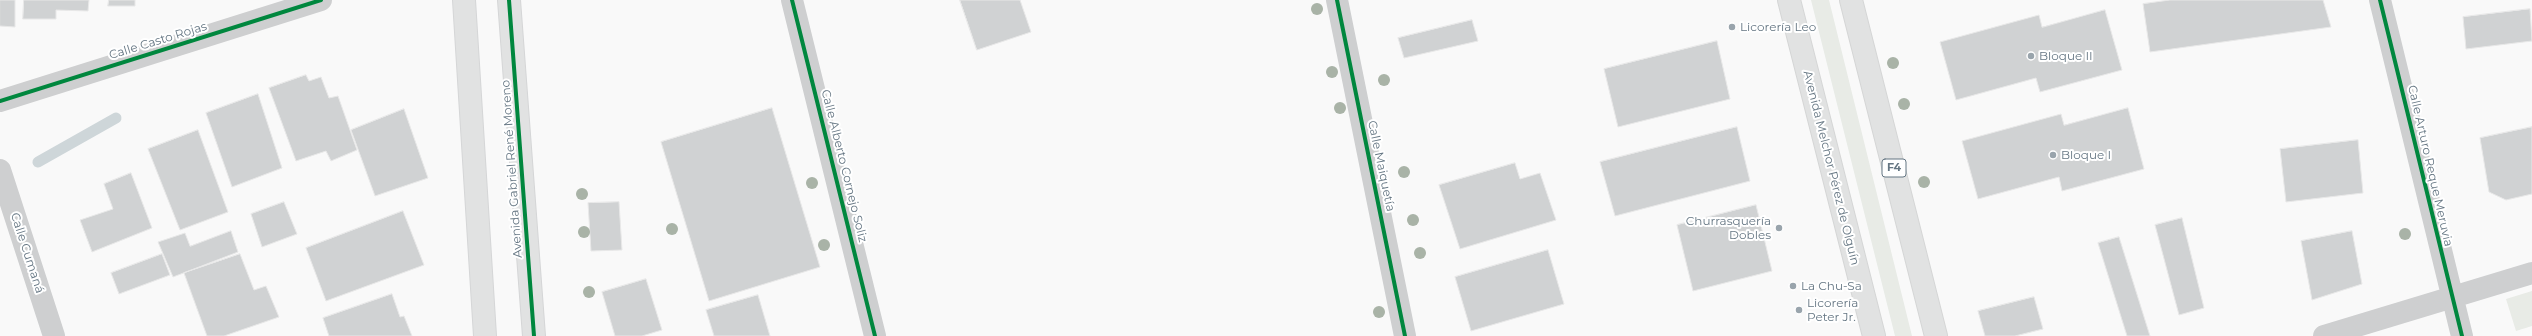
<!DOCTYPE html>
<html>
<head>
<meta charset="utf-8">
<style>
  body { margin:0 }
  canvas { display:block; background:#f9f9f9 }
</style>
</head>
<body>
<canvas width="2532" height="336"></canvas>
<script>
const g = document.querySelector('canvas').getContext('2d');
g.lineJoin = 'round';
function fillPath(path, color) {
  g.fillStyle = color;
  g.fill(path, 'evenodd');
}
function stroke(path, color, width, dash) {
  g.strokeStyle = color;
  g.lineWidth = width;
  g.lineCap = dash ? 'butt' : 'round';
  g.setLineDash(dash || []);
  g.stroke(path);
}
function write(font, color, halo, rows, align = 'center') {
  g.font = font + ' Montserrat,sans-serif';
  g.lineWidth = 4;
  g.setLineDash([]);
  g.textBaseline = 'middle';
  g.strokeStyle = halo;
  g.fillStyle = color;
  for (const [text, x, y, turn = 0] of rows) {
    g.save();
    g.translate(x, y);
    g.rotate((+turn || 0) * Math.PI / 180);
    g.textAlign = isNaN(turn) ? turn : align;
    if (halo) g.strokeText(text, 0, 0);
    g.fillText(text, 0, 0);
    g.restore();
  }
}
fillPath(new Path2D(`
  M1811,0H1829L1912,336H1895Z
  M2532,291V326L2516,331L2506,299Z`), '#e8ebe6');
stroke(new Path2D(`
  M38,162L116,118`), '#ced6d9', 11);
const building = new Path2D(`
  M0,0H15V27L0,26Z
  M24,0H89L88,11L56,10V19H23Z
  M109,0H135V6H108Z
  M960,0H1020L1031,32L977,50Z
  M2170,0H2323L2331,27L2150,52L2143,4Z
  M2530,9L2532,41L2466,49L2463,17Z
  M2105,10L2122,70L2040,92L2036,78L1956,100L1940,42L2039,15L2042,27Z
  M1472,20L1478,41L1404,58L1398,38Z
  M1717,41L1730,99L1618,127L1604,69Z
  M306,75L309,81L321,77L329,98L338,96L357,150L331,161L326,151L296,161L269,88Z
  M258,94L282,168L232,187L206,113Z
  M772,108L820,267L709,301L661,142Z
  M2128,108L2144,169L2062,191L2059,177L1978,199L1962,141L2061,114L2064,125Z
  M404,109L428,178L375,196L351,130Z
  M1737,127L1750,181L1615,216L1600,162Z
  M2532,127V194L2506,200L2489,192L2480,138Z
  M198,130L228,212L180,230L148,149Z
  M2358,140L2363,193L2286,202L2280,149Z
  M1515,163L1520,179L1540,173L1556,220L1460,249L1439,185Z
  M131,173L152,228L92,252L80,220L113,209L104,184Z
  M284,202L297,234L262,247L251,214Z
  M619,202L622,250L591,251L588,203Z
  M1756,205L1772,271L1693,291L1677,225Z
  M403,211L424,265L326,301L306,248Z
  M2182,218L2204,308L2179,315L2155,225Z
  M231,231L238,252L173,277L158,242L185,233L190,246Z
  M2352,231L2362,284L2312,300L2301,241Z
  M2119,237L2150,336H2127L2098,243Z
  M1548,250L1564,304L1471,331L1455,277Z
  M162,254L170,275L119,294L111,273Z
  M240,254L254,290L266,286L279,317L224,336H207L184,273Z
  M646,279L662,330L642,336H615L602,292Z
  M392,294L400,317L404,316L412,336H329L323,318Z
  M758,295L770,336H714L706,310Z
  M2034,297L2043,329L2015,336H1985L1978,311Z`);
fillPath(building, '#d0d2d3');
stroke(building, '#e8e8e8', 1);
const secondary = new Path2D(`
  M464,0L485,336
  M509,0L534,336`);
const highway = new Path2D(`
  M1789,0L1874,336
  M1851,0L1936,336`);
stroke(secondary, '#d5d6d7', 24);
stroke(highway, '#d5d6d6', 24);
stroke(new Path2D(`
  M792,0L875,336
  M1337,0L1405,336
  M2380,0L2462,336
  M0,101L321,0
  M0,170L54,336
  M2324,336L2532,273`), '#cecfd0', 22);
stroke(secondary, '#e1e2e2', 22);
stroke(highway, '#e1e2e2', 22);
stroke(new Path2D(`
  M509,0L534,336
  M792,0L875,336
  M1337,0L1405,336
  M2380,0L2462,336
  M0,101L321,0`), '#00873e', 4);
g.fillStyle = '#a9b3a7';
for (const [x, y] of [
  [1317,9],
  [1893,63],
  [1332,72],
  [1384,80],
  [1904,104],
  [1340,108],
  [1404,172],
  [1924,182],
  [812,183],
  [582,194],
  [1413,220],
  [672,229],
  [584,232],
  [2405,234],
  [824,245],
  [1420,253],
  [589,292],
  [1379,312]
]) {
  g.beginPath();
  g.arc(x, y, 6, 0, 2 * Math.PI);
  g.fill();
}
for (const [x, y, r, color] of [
  [1732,27,4,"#99a4ac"],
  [2031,56,4,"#99a4ac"],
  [2053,155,4,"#99a4ac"],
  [1779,228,4,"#99a4ac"],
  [1793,286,4,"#99a4ac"],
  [1799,310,4,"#99a4ac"]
]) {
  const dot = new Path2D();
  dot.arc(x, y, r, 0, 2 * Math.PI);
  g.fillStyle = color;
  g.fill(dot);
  stroke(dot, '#fff', 1.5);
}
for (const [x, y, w] of [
  [1894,168,24]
]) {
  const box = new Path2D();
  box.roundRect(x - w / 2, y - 9, w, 18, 3);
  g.fillStyle = '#fff';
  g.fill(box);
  stroke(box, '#657683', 1);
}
write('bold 11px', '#657683', null, [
  ["F4",1894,168]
]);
write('12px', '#657683', '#fff', [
  ["Licorería Leo",1740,27],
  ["Bloque II",2039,56],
  ["Bloque I",2061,155],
  ["Churrasquería",1771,221,"right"],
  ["Dobles",1771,235,"right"],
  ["La Chu-Sa",1801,286],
  ["Licorería",1807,303],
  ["Peter Jr.",1807,317]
], 'left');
write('12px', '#657683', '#fff', [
  ["Calle Casto Rojas",158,41,-17],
  ["Calle Alberto Cornejo Soliz",844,166,76],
  ["Calle Maiquetía",1381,166,78],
  ["Calle Arturo Reque Meruvia",2430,166,77],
  ["Avenida Melchor Pérez de Olguín",1831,168,76],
  ["Avenida Gabriel René Moreno",512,169,-94],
  ["Calle Cumaná",27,253,72]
]);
</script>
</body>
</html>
